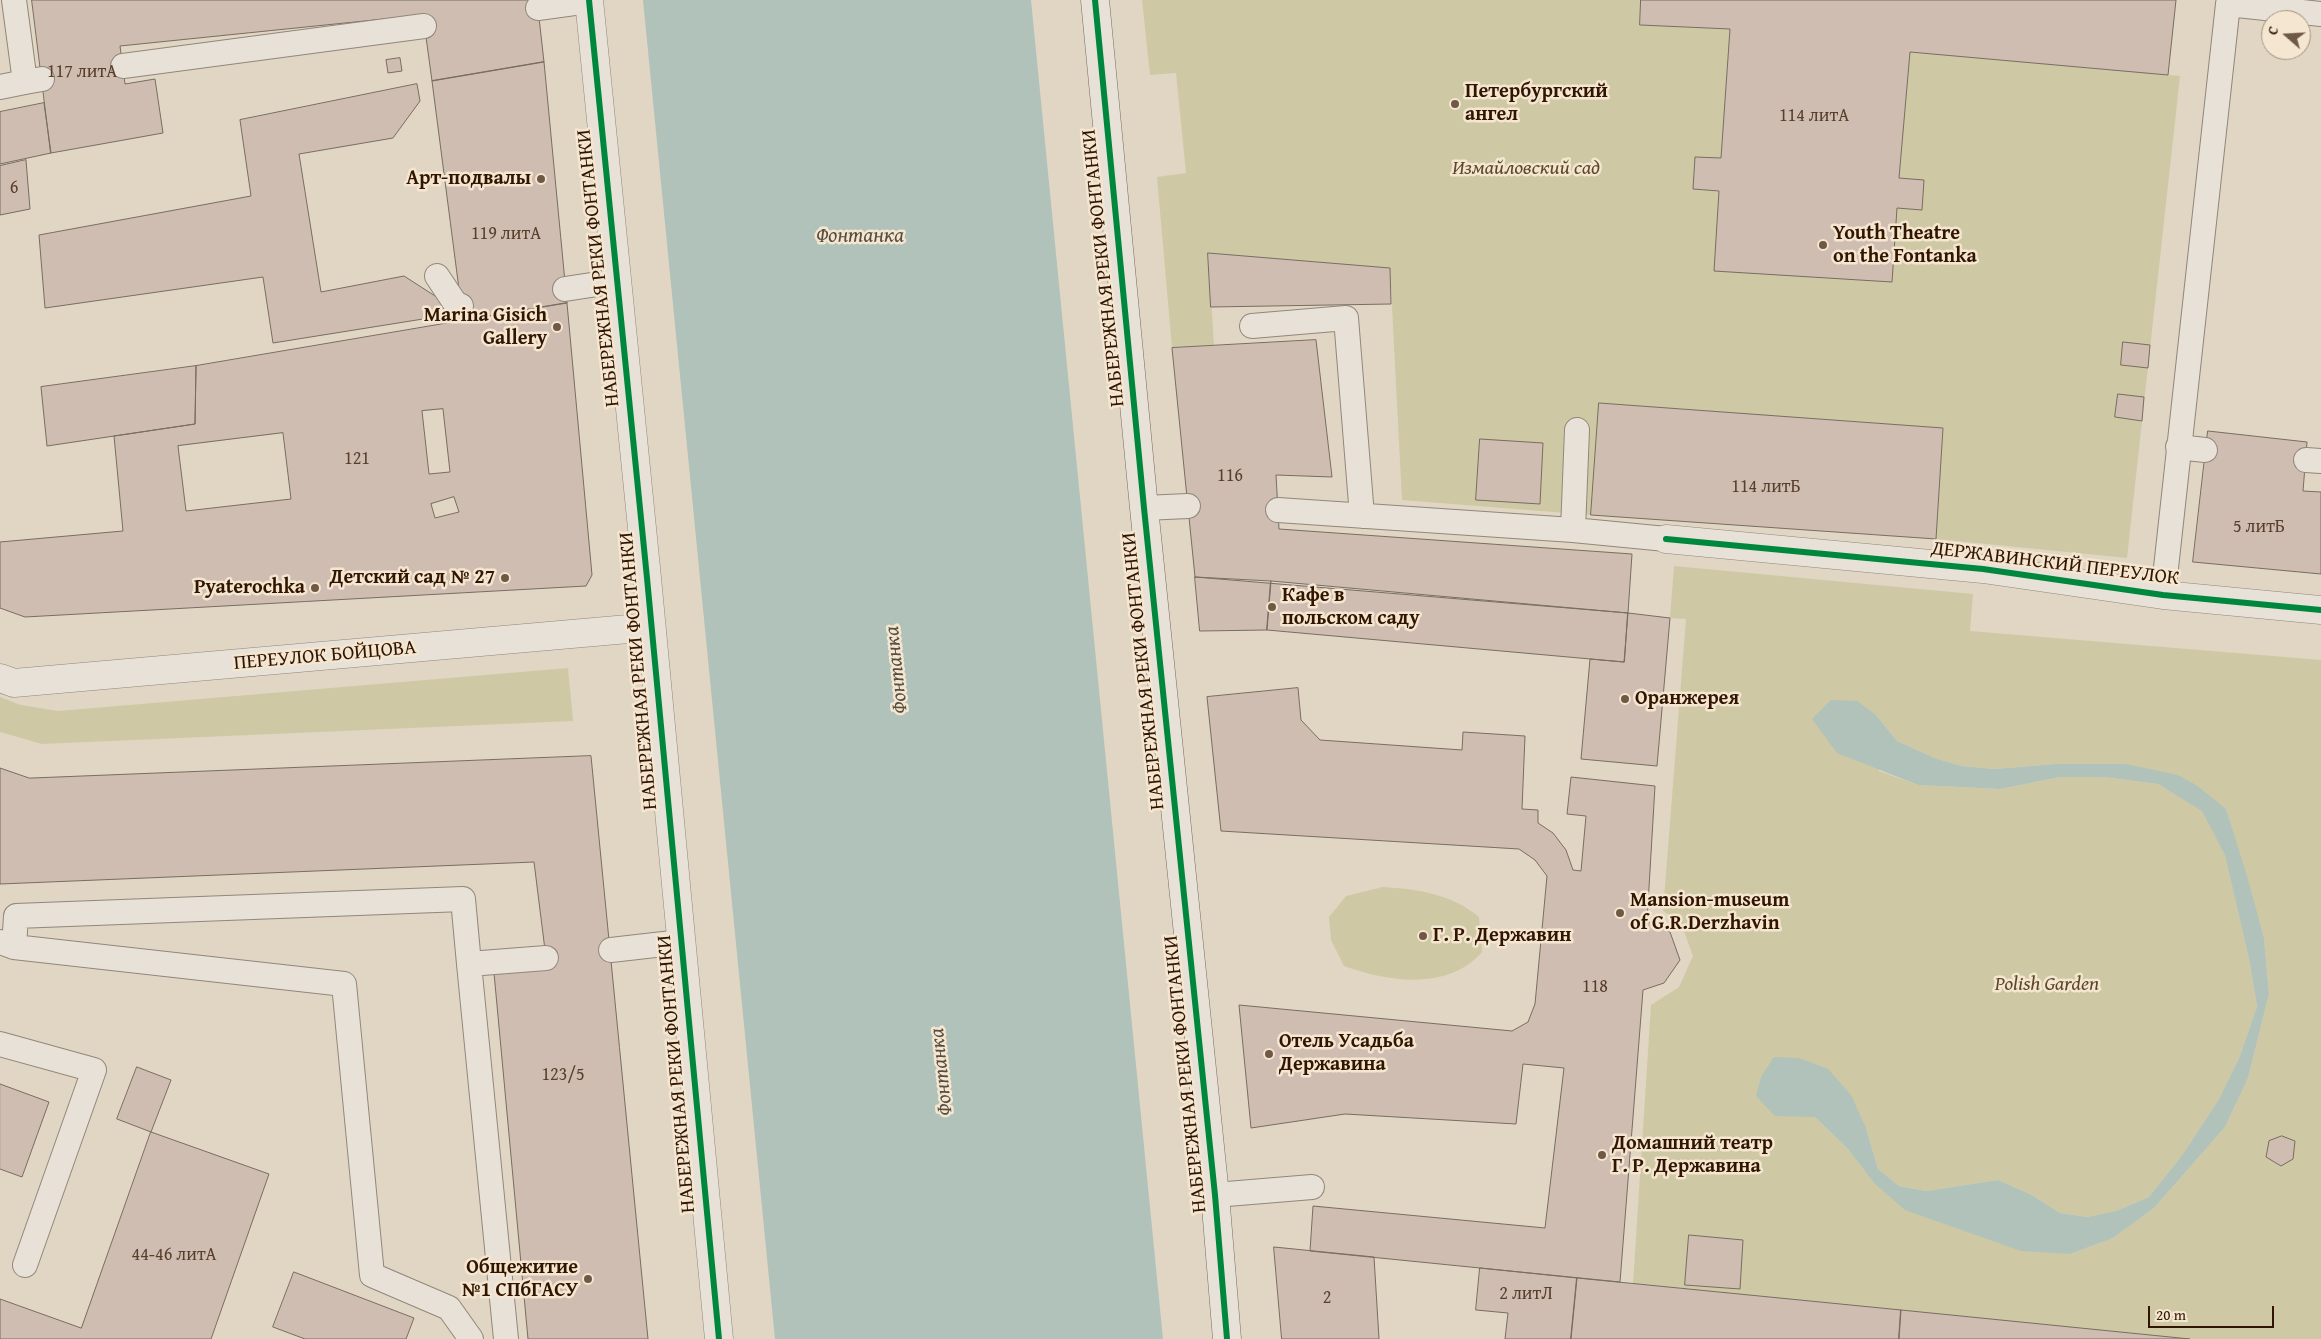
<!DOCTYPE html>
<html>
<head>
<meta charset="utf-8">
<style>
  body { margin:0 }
  #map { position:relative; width:2321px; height:1339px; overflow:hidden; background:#e1d6c3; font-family:"Gentium Book Plus",serif }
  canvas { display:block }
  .north { position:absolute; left:2261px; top:10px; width:50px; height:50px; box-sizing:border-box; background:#f4e6d0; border:1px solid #a6927d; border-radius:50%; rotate:289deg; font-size:14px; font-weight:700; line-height:20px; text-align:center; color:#311500 }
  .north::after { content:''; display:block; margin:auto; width:18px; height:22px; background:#6f5944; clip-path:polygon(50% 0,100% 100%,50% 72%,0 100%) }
  .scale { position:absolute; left:2148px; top:1306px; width:126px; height:22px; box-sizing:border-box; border:2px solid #311500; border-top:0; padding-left:6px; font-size:15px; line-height:18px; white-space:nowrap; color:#311500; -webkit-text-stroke:4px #f4e6d0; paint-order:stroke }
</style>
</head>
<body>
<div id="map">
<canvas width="2321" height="1339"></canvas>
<div class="north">С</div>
<div class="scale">20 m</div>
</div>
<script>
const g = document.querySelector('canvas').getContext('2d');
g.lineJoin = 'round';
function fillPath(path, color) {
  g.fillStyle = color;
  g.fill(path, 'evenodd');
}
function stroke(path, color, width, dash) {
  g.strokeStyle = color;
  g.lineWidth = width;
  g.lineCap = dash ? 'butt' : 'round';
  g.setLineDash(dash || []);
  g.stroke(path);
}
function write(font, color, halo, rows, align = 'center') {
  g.font = font + ' "Gentium Book Plus",serif';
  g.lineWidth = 5;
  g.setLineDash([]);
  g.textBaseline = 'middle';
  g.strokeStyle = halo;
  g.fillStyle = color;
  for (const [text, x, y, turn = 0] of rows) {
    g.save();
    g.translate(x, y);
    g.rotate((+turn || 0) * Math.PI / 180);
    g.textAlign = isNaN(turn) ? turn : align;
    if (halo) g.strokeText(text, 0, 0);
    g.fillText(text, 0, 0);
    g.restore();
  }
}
fillPath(new Path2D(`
  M1142,0H1641L1640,25L1730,29L1721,158L1695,157L1693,189L1897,208L1922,210L1899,178L1910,52L2180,76L2127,558L1936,539L1943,428L1600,403L1591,515L1402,500L1390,268L1208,253L1214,345L1172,348L1157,177L1186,173L1176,73L1150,75Z
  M1674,566L1973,594L1970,631L2321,660V1339H2190L1633,1284L1651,1005L1679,987L1693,956L1681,923L1663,911L1686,619L1670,618ZM1876,715L1897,741L1937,759L1962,766L1995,769L2055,764H2126L2226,809L2264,938L2269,994L2248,1078L2225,1127L2154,1208L2113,1238L2070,1254L1874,1183L1848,1149L1815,1117L1866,1128L1878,1169L1899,1186L1926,1191L1998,1180L2032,1195L2060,1213L2087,1217L2116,1211L2149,1197L2183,1154L2219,1099L2240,1056L2257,1006L2249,959L2225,854L2203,811L2158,784L2104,777H2060L2000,789L1918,785L1879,771Z
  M568,668L573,721L42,744L0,732V697L21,705L58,711Z
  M1383,887C1417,889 1452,894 1479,917L1482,952C1448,991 1388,982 1344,966L1331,940L1329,917L1346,896Z`), '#cec9a4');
fillPath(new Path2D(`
  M643,0H1031L1163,1339H775Z
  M1831,700L1857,701L1876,715L1897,741L1937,759L1962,766L1995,769L2055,764H2126L2178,775L2196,785L2226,809L2247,876L2264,938L2269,994L2248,1078L2225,1127L2154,1208L2113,1238L2070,1254L2021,1251L1905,1210L1874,1183L1848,1149L1815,1117L1775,1116L1756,1096L1761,1077L1774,1057L1799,1058L1828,1069L1851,1095L1866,1128L1878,1169L1899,1186L1926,1191L1998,1180L2032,1195L2060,1213L2087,1217L2116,1211L2149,1197L2183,1154L2219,1099L2240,1056L2257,1006L2249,959L2225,855L2202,811L2158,784L2104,777H2060L2000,789L1918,785L1837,753L1812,719Z`), '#b0c2b9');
fillPath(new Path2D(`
  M680,410H683L695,531H693Z`), '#e1d6c3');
const building = new Path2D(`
  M32,0H537L544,62L432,81L423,15L120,46L125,84L155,79L163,133L51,153Z
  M1641,0H2176L2168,75L1910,52L1899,178L1924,180L1922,210L1897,208L1892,282L1714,271L1719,191L1693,189L1695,157L1721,158L1730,29L1640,25Z
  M400,58L402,71L388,73L386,60Z
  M544,62L567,303L463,320L432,81Z
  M417,84L420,101L393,138L299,154L321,292L404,276L446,303L448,315L273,343L263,277L45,308L39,235L251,196L240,120Z
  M44,103L51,153L0,164V112Z
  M26,160L30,209L0,215V166Z
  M1208,253L1390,268L1391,304L1211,307Z
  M567,303L592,575L586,586L25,617L0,608V542L123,531L114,436L195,424L196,366ZM443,409L450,472L429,474L422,411ZM283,433L291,499L186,511L178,446ZM454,497L459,512L435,518L431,504Z
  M1316,340L1332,477L1276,475L1279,529L1632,554L1628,613L1195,577L1172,348Z
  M2123,342L2150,345L2148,368L2121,365Z
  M196,366L195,424L47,446L41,387Z
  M2118,394L2144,397L2142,421L2115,417Z
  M1599,403L1943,428L1936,539L1591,515Z
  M2208,431L2307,442L2303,491L2321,492V574L2193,562Z
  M1480,439L1543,443L1540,504L1476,500Z
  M1195,577L1271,581L1267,630L1200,631Z
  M1271,581L1628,613L1624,662L1267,630Z
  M1628,613L1670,618L1657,766L1581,759L1590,659L1624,662Z
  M1298,688L1301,720L1320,740L1462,750L1463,732L1525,736L1522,809L1538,810V823L1553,833L1566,850L1573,870L1581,871L1586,816L1567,814L1571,777L1655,786L1647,921L1670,932L1680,960L1664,983L1643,990L1620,1282L1310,1251L1313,1206L1545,1228L1564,1068L1523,1064L1516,1124L1345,1114L1251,1128L1239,1005L1512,1031L1528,1022L1535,1004L1547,876L1535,860L1519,849L1221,831L1207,697Z
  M591,756L648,1339H528L494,973L546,958L534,862L0,884V768L29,778Z
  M137,1067L171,1080L151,1132L117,1119Z
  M0,1084L49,1102L22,1177L0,1169Z
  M151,1132L269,1174L211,1339H0V1299L81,1328Z
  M2282,1136L2295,1141L2293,1159L2281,1166L2266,1157L2269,1141Z
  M1689,1235L1743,1240L1740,1289L1685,1285Z
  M1274,1247L1374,1257L1379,1339H1282Z
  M1480,1268L1577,1278L1571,1339H1505L1508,1313L1476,1310Z
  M294,1272L414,1318L406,1339H305L273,1327Z
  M1577,1278L1901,1310L1899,1339H1571Z
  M1901,1310L2190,1339H1899Z`);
fillPath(building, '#cfbdb1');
stroke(building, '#776d61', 1);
const service = new Path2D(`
  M14,0L25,82L42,79
  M538,8L589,1
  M123,66L424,26
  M0,87L25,82
  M437,276L455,303L461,306
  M565,289L617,281
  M1252,326L1346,318L1362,516
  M2178,447L2205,450
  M2306,460L2321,461
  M1144,508L1188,506
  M1278,510L1573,530L1666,539
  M1573,530L1577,430
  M2163,595L2228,4L2321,14
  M0,942L14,947L344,984L372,1275L449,1308L471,1339
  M14,947L16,916L463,899L469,964
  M611,950L681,942
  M0,1044L94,1070L25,1265
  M1215,1195L1312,1187
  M506,1339L469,964L546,958`);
const minor = new Path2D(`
  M1666,539L1983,569L2163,595L2321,610
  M0,678L14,683L651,627`);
const tertiary = new Path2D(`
  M589,0L647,578L719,1339`);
const secondary = new Path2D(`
  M1095,0L1144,508L1215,1195L1227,1339`);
stroke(service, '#91877a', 26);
stroke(minor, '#91877a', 29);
stroke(tertiary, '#91877a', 29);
stroke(secondary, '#776d61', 29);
stroke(service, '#e7e1d8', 24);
stroke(minor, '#e7e1d8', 28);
stroke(tertiary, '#e7e1d8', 28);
stroke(secondary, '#e7e1d8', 28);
stroke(new Path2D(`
  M589,0L647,578L719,1339
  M1095,0L1144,508L1215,1195L1227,1339
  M1666,539L1983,569L2163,595L2321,610`), '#00873e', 6);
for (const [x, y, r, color] of [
  [1455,104,5,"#6f5944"],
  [541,179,5,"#6f5944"],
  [1823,245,5,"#6f5944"],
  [557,327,5,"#6f5944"],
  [505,578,5,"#6f5944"],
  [315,588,5,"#6f5944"],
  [1272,607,5,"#6f5944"],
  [1625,699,5,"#6f5944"],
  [1620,913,5,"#6f5944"],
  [1423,936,5,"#6f5944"],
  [1269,1054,5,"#6f5944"],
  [1602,1155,5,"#6f5944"],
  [588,1279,5,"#6f5944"]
]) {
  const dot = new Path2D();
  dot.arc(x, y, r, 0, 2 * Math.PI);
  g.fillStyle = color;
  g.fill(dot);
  stroke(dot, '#f4e6d0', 2);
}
write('18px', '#583f2c', null, [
  ["117 литА",82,72],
  ["114 литА",1814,116],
  ["6",14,188],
  ["119 литА",506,234],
  ["121",357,459],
  ["116",1230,476],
  ["114 литБ",1766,487],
  ["5 литБ",2259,527],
  ["118",1595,987],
  ["123/5",563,1075],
  ["44-46 литА",174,1255],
  ["2 литЛ",1526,1294],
  ["2",1327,1298]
]);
write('bold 20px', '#311500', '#f4e6d0', [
  ["Петербургский",1465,92],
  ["ангел",1465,115],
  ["Арт-подвалы",531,179,"right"],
  ["Youth Theatre",1833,234],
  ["on the Fontanka",1833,257],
  ["Marina Gisich",547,316,"right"],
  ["Gallery",547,339,"right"],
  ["Детский сад № 27",495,578,"right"],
  ["Pyaterochka",305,588,"right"],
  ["Кафе в",1282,596],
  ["польском саду",1282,619],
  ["Оранжерея",1635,699],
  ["Mansion-museum",1630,901],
  ["of G.R.Derzhavin",1630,924],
  ["Г. Р. Державин",1433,936],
  ["Отель Усадьба",1279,1042],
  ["Державина",1279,1065],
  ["Домашний театр",1612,1144],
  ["Г. Р. Державина",1612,1167],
  ["Общежитие",578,1268,"right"],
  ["№1 СПбГАСУ",578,1291,"right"]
], 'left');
write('italic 20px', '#5c4829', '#f4e6d0', [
  ["Измайловский сад",1526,169],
  ["Polish Garden",2047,985]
]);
write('20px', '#311500', '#f4e6d0', [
  ["НАБЕРЕЖНАЯ РЕКИ ФОНТАНКИ",599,268,-96],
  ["НАБЕРЕЖНАЯ РЕКИ ФОНТАНКИ",1104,268,-96],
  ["ДЕРЖАВИНСКИЙ ПЕРЕУЛОК",2055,564,7],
  ["ПЕРЕУЛОК БОЙЦОВА",325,656,-5],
  ["НАБЕРЕЖНАЯ РЕКИ ФОНТАНКИ",639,671,-95],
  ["НАБЕРЕЖНАЯ РЕКИ ФОНТАНКИ",1144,671,-96],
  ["НАБЕРЕЖНАЯ РЕКИ ФОНТАНКИ",677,1074,-95],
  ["НАБЕРЕЖНАЯ РЕКИ ФОНТАНКИ",1186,1074,-96]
]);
write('italic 21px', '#564e3f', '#f4e6d0', [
  ["Фонтанка",860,237],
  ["Фонтанка",897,670,-96],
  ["Фонтанка",942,1072,-96]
]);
</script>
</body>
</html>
